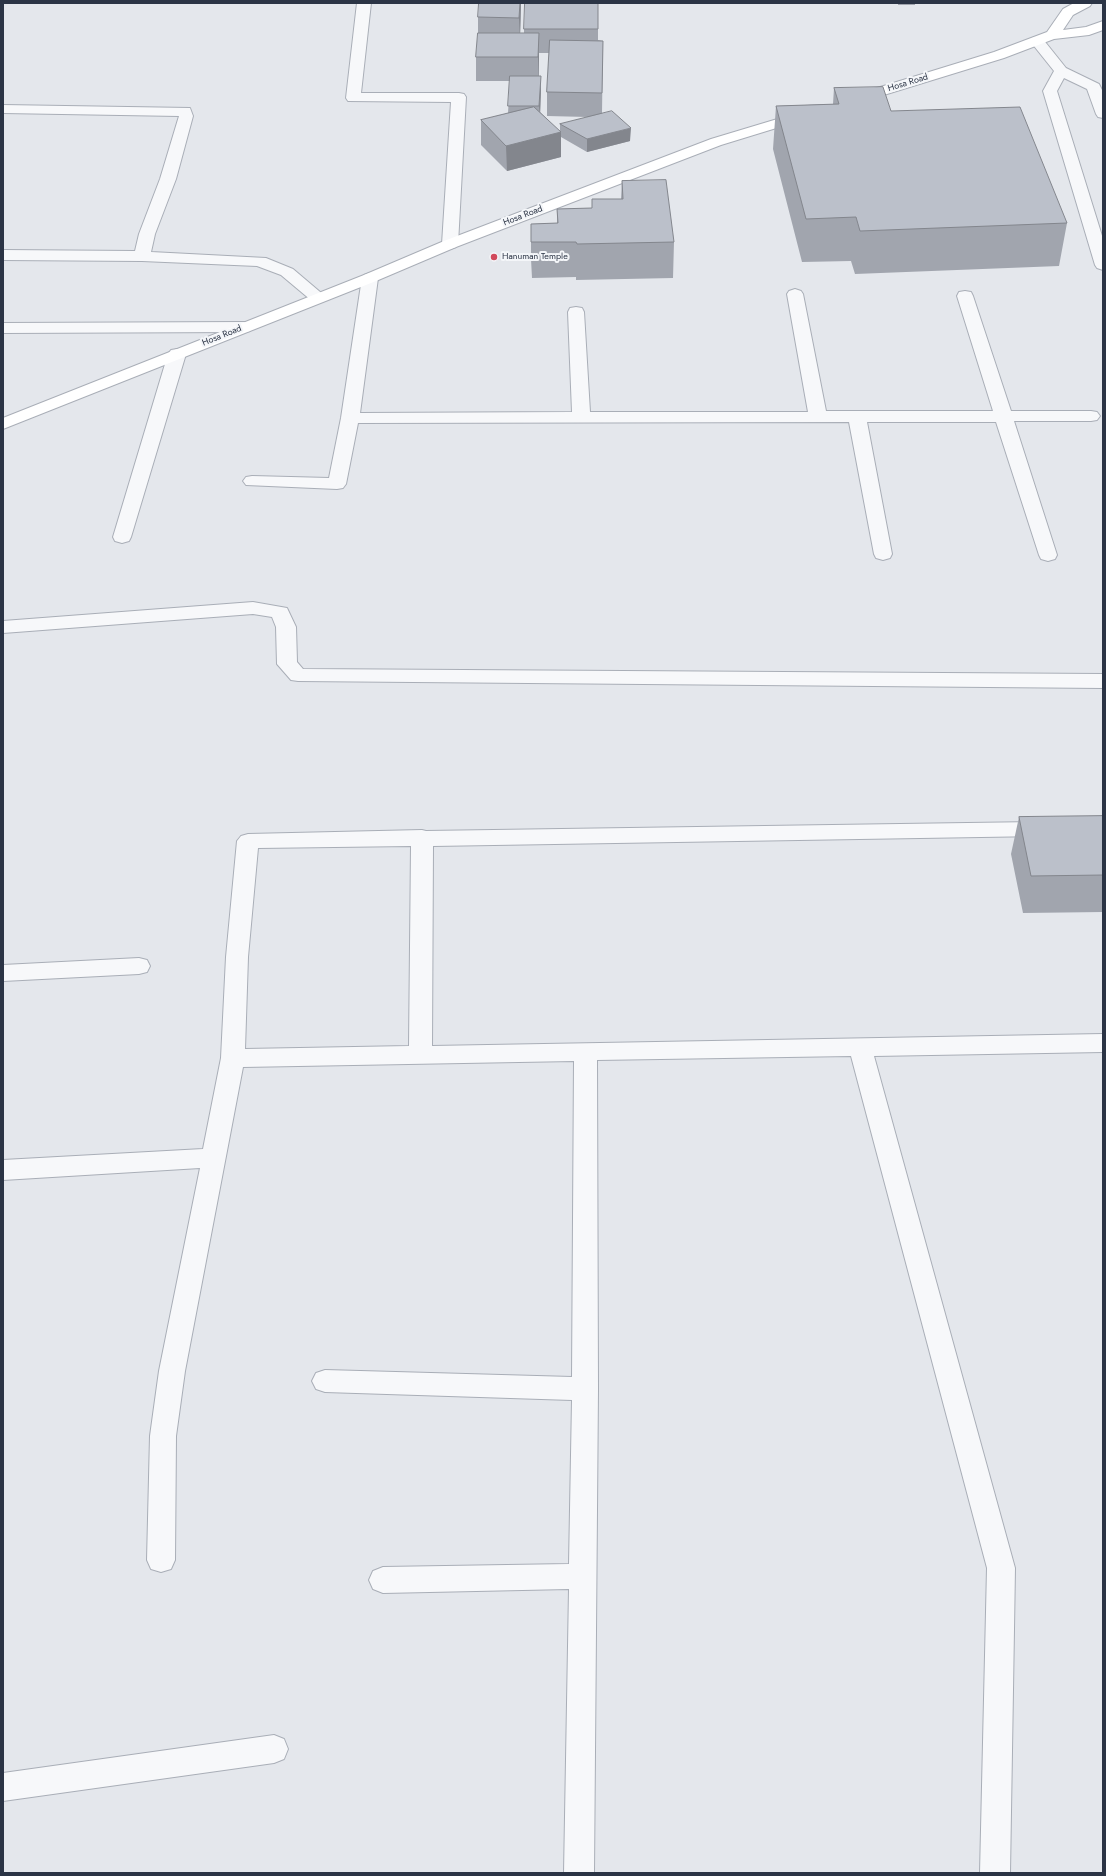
<!DOCTYPE html>
<html>
<head>
<meta charset="utf-8">
<style>
  body { margin:0 }
  #map { position:relative; width:1106px; height:1876px; overflow:hidden; background:#e4e7ec; font-family:Jost,sans-serif }
  canvas { display:block }
  .frame { position:absolute; inset:0; border:4px solid #2b3445; pointer-events:none }
</style>
</head>
<body>
<div id="map">
<canvas width="1106" height="1876"></canvas>
<div class="frame"></div>
</div>
<script>
const g = document.querySelector('canvas').getContext('2d');
g.lineJoin = 'round';
function stroke(path, color, width, dash) {
  g.strokeStyle = color;
  g.lineWidth = width;
  g.lineCap = dash ? 'butt' : 'round';
  g.setLineDash(dash || []);
  g.stroke(path);
}
function fillPath(path, color) {
  g.fillStyle = color;
  g.fill(path, 'evenodd');
}
function write(font, color, halo, rows, align = 'center') {
  g.font = font + ' Jost,sans-serif';
  g.lineWidth = 4;
  g.setLineDash([]);
  g.textBaseline = 'middle';
  g.strokeStyle = halo;
  g.fillStyle = color;
  for (const [text, x, y, turn = 0] of rows) {
    g.save();
    g.translate(x, y);
    g.rotate((+turn || 0) * Math.PI / 180);
    g.textAlign = isNaN(turn) ? turn : align;
    if (halo) g.strokeText(text, 0, 0);
    g.fillText(text, 0, 0);
    g.restore();
  }
}
const street = new Path2D(`
  M357,3H371L361,93H459L464,94L466,97L458,244L456,247L450,249L444,247L442,244L451,102L348,101L346,98Z
  M1037,37L1042,38L1066,68L1099,84L1103,92V118L1098,117L1096,114L1087,89L1064,78L1057,91L1103,239V270L1097,268L1095,265L1043,91L1054,71L1030,41L1032,38Z
  M3,105L190,108L193,116L176,179L155,234L151,252L266,258L293,269L326,297L324,301L318,302L312,301L281,275L257,266L142,261L3,260V250L135,251L139,234L160,179L179,116L3,113Z
  M370,273L376,275L378,278L360,413L572,412L568,312L570,308L576,307L582,308L584,312L590,412H808L787,294L789,291L795,289L801,291L803,294L826,411H993L957,296L959,292L965,291L971,292L973,296L1011,411H1091L1097,412L1100,416L1097,420L1091,421H1014L1057,555L1055,559L1048,561L1041,559L1039,555L996,422H867L892,554L890,558L883,560L876,558L874,554L849,422L358,423L346,484L343,488L337,489L246,485L243,481L246,477L252,476L329,478L341,418L362,278L364,275Z
  M244,322L250,323L252,327L250,331L244,332L3,333V323Z
  M177,349L183,350L186,354L131,537L129,541L122,543L115,541L113,537L168,354L171,350Z
  M253,602L287,608L296,627L297,662L303,669L1103,674V688L298,681L291,680L277,664L276,627L272,617L253,614L3,633V621Z
  M1103,821V835L433,846L432,1046L1103,1034V1052L874,1056L1015,1568L1010,1873H980L987,1568L851,1056L597,1060L598,1389L594,1873H564L569,1589L383,1593L373,1589L369,1580L373,1571L383,1567L569,1564L572,1400L325,1392L316,1389L312,1381L316,1373L325,1370L572,1377L574,1061L243,1067L185,1371L176,1436L175,1560L171,1569L161,1572L151,1569L147,1560L150,1436L159,1371L200,1168L3,1180V1160L203,1149L221,1058L226,957L237,841L241,836L248,834L422,830L426,831ZM411,846L409,1046L245,1049L248,957L258,848Z
  M139,958L147,960L150,966L147,972L139,974L3,981V965Z
  M274,1735L284,1739L288,1749L284,1759L274,1763L3,1801V1773Z`);
const secondary = new Path2D(`
  M1074,3H1092L1090,6L1073,15L1063,30L1086,27L1103,21V30L1089,35L1054,39L1004,58L861,102H851L849,99L851,96L994,52L1047,32L1063,9Z
  M804,111L809,112L811,115L809,118L721,145L456,247L376,281L3,429V418L364,275L444,241L711,139Z`);
stroke(street, '#a9aeb7', 2);
stroke(secondary, '#a9aeb7', 2);
fillPath(street, '#f7f8fa');
fillPath(secondary, '#fff');
fillPath(new Path2D(`
  M521,3L520,33H524V29L598,3V40L603,41L602,113L630,141L587,152L561,137V157L507,171L481,145V120L508,113L510,81H476V57L478,33V17ZM539,53H549L547,92V116L588,117L560,124V132L540,112L541,88L539,76Z
  M898,3H915V5H898Z
  M834,88L891,111L1067,223L1059,266L855,274L851,261L802,262L773,149L776,106L833,104Z
  M622,181L674,242L673,278L576,280V277L532,278L531,259V224L557,223V209L592,208V199H621Z
  M1103,816V912L1023,913L1011,854L1019,817Z`), '#a1a5ae');
fillPath(new Path2D(`
  M520,3H521L520,41L519,18Z
  M539,33V81L538,57Z
  M541,76V88L540,118L539,106Z
  M631,128L630,141L587,152V139Z
  M561,132V157L507,171L506,146Z`), '#83868d');
const building = new Path2D(`
  M479,3H520L519,18L478,17Z
  M525,3H598V29H524Z
  M478,33H539L538,57H476Z
  M550,40L603,41L602,93L547,92Z
  M510,76H541L539,106H508Z
  M883,87L891,111L1020,107L1067,223L860,231L856,217L806,219L776,106L839,104L834,88Z
  M534,107L561,132L506,146L481,120Z
  M612,111L631,128L587,139L560,124Z
  M666,180L674,242L577,244L576,242H531V224L558,223L557,209L592,208V199H623L622,181Z
  M1103,816V875L1031,876L1019,817Z`);
fillPath(building, '#bbc0ca');
stroke(building, '#83868d', 1);
for (const [x, y, r, color] of [
  [494,257,4,"#d1495b"]
]) {
  const dot = new Path2D();
  dot.arc(x, y, r, 0, 2 * Math.PI);
  g.fillStyle = color;
  g.fill(dot);
  stroke(dot, '#f4f6f9', 1.5);
}
write('9px', '#2b3445', '#f4f6f9', [
  ["Hosa Road",908,83,-17],
  ["Hosa Road",523,216,-21],
  ["Hosa Road",222,336,-22]
]);
write('9px', '#2b3445', '#f4f6f9', [
  ["Hanuman Temple",502,257]
], 'left');
</script>
</body>
</html>
